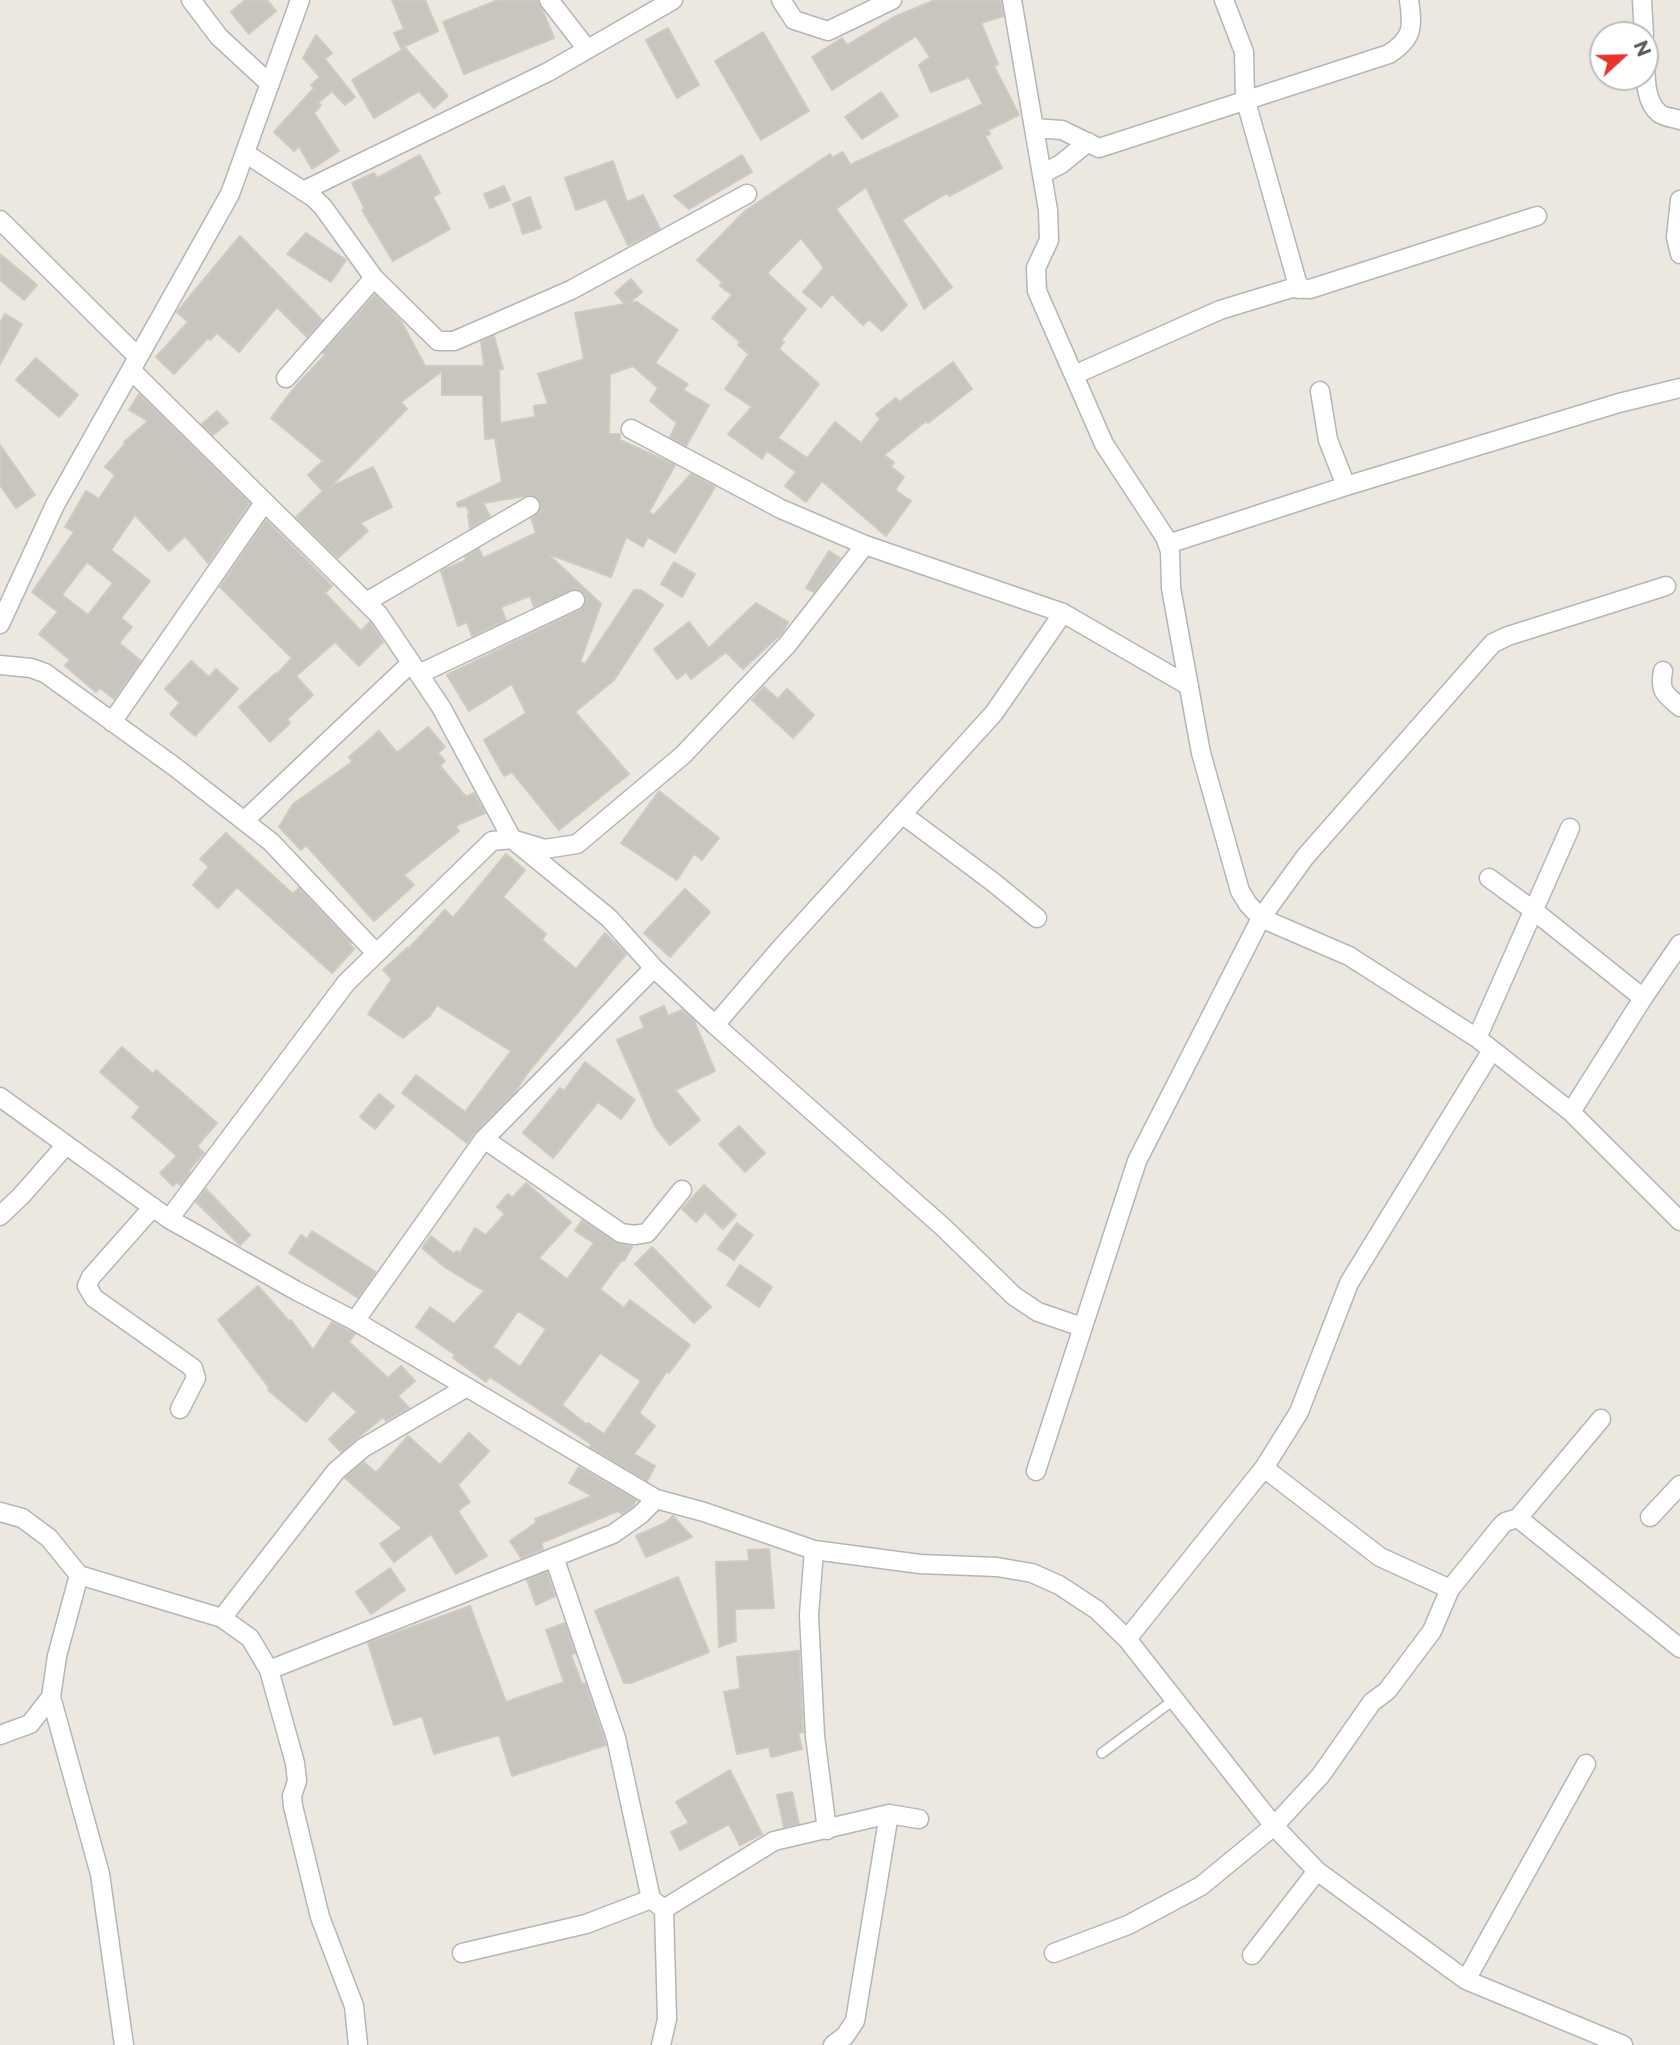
<!DOCTYPE html>
<html>
<head>
<meta charset="utf-8">
<style>
  body { margin:0 }
  #map { position:relative; width:1680px; height:2045px; overflow:hidden; background:#ece8df; font-family:Montserrat,sans-serif }
  canvas { display:block }
  .north { position:absolute; left:1589px; top:21px; width:70px; height:70px; box-sizing:border-box; background:#fff; border:2px solid #bcbec0; border-radius:50%; rotate:68deg; font-size:19px; font-weight:700; line-height:28px; text-align:center; color:#585c61 }
  .north::after { content:''; display:block; margin:auto; width:24px; height:32px; background:#e6342b; clip-path:polygon(50% 0,100% 100%,50% 72%,0 100%) }
</style>
</head>
<body>
<div id="map">
<canvas width="1680" height="2045"></canvas>
<div class="north">N</div>
</div>
<script>
const g = document.querySelector('canvas').getContext('2d');
g.lineJoin = 'round';
function fillPath(path, color) {
  g.fillStyle = color;
  g.fill(path, 'evenodd');
}
function stroke(path, color, width, dash) {
  g.strokeStyle = color;
  g.lineWidth = width;
  g.lineCap = dash ? 'butt' : 'round';
  g.setLineDash(dash || []);
  g.stroke(path);
}
const building = new Path2D(`
  M245,0H267L276,11L249,34L231,12Z
  M392,0H425L438,31L401,48L394,33L404,29Z
  M498,0H538L554,38L464,74L443,22Z
  M935,0H1001L1003,16L981,23L998,64L994,66L1019,115L988,130L990,134L985,136L1002,168L949,196L947,193L902,220L952,287L924,309L866,187L836,209L907,305L882,331L869,319L863,325L832,294L821,307L803,292L824,268L801,238L767,273L806,309L781,340L784,342L779,349L819,384L778,438L807,458L835,422L861,443L880,419L876,414L896,398L899,402L953,362L972,389L928,423L926,421L884,455L894,462L891,467L904,477L895,490L911,501L886,536L822,481L806,502L785,486L796,472L767,451L762,459L728,434L752,407L725,389L749,354L738,345L740,342L712,318L732,295L720,286L722,282L697,260L745,211L830,154L832,158L843,152L850,165L983,104L969,77L931,92L919,65L930,57L916,36L832,90L812,57L842,38L847,45L894,17Z
  M668,28L699,85L677,98L646,40Z
  M763,32L809,111L761,140L715,61Z
  M316,35L332,53L325,59L355,97L345,105L332,91L318,103L321,105L314,113L339,151L312,169L299,146L294,151L274,132L314,88L311,85L320,77L303,58Z
  M405,48L448,96L434,108L419,91L374,118L352,80Z
  M881,92L898,116L862,139L845,117Z
  M420,155L440,193L433,197L450,229L393,261L362,210L365,209L352,183L374,173L377,178Z
  M742,155L752,172L689,209L674,196Z
  M613,161L627,202L643,195L660,229L628,245L606,199L576,210L565,178Z
  M504,186L510,200L490,208L484,194Z
  M530,197L541,228L523,234L513,204Z
  M306,233L346,260L331,282L287,254Z
  M240,236L322,320L307,337L277,307L239,352L217,333L210,340L208,338L174,374L156,357L188,322L177,312Z
  M0,254L37,285L24,300L0,280Z
  M631,279L642,292L629,303L637,302L678,330L655,363L688,384L683,390L709,405L686,446L670,437L677,423L650,401L658,388L633,366L610,374L609,434H620V440L675,465L649,512L654,515L691,474L715,487L675,553L648,537L643,547L626,537L611,577L548,554L601,604L580,662L585,664L634,590H641L663,605L614,680L575,712L629,774L559,830L512,772L504,776L484,740L526,713L512,684L469,711L447,675L580,610L586,602L585,595L577,589L534,607L530,596L501,607L506,620L472,636L467,622L458,626L441,571L466,560L465,557L479,549L483,558L536,533L531,518L539,512L541,507L539,500L531,495L483,503L490,516L470,528L468,514L470,513L466,506L458,507L457,503L502,482L495,438L485,439L483,395H442V371L401,402L407,409L330,487L373,467L392,507L360,523L368,531L338,558L296,517L323,491L308,475L323,461L271,418L294,388L325,355L323,353L375,295L401,321L425,366H484L481,342L494,336L503,369L499,370L500,423L535,417L534,406L548,404L538,374L584,359L575,313L625,304L615,293Z
  M5,314L22,324L0,364V323Z
  M36,358L78,395L59,417L16,380Z
  M139,394L250,503L208,563L185,536L169,551L135,515L111,550L150,581L121,618L132,627L119,643L141,661L114,699L100,688L96,692L65,666L70,660L39,634L58,612L32,592L74,532L65,527L86,491L99,499L115,475L105,467L125,444L124,442L148,421L129,410ZM87,562L113,583L88,615L62,595Z
  M217,411L228,423L213,435L202,424Z
  M0,445L35,495L16,508L0,485Z
  M266,520L332,586L325,593L361,631L370,622L383,642L359,666L335,642L296,676L313,695L287,719L290,723L270,742L239,707L276,673L277,674L292,658L220,587Z
  M829,551L840,558L814,592L806,588Z
  M674,562L695,574L682,597L661,584Z
  M756,603L788,622L782,633L743,669L726,652L691,679L686,672L677,679L654,649L689,622L709,648Z
  M191,661L209,677L216,669L238,689L195,736L170,714L180,703L165,689Z
  M764,687L778,699L787,689L814,715L793,738L752,700Z
  M428,727L445,747L438,753L445,761L440,766L466,797L474,793L485,813L455,826L459,831L404,875L414,885L374,921L306,845L301,850L279,827L293,804L352,762L349,757L379,731L397,753Z
  M659,791L719,838L702,860L694,854L677,880L621,843Z
  M226,833L293,894L299,888L351,943L349,944L354,949L332,973L237,887L218,908L193,885L209,867L200,859Z
  M506,854L525,870L503,897L546,934L542,940L576,969L605,933L626,954L529,1071L514,1093L476,1131L467,1143L402,1093L416,1075L465,1112L511,1051L437,1005L430,1016L403,1038L368,1014L392,979L383,970L407,948L408,949L445,910L453,918Z
  M685,889L710,912L670,957L644,933Z
  M664,1006L668,1016L682,1010L694,1021L715,1071L675,1090L700,1120L670,1145L656,1128L617,1040L644,1028L640,1017Z
  M122,1047L153,1074L156,1070L217,1123L197,1146L204,1153L188,1171L190,1173L180,1185L177,1182L173,1186L160,1173L177,1156L132,1117L140,1107L100,1072Z
  M585,1062L635,1100L621,1119L598,1102L553,1158L523,1133L560,1088L564,1091Z
  M379,1094L394,1106L375,1129L360,1117Z
  M739,1126L765,1153L745,1172L719,1144Z
  M526,1183L571,1222L539,1258L567,1279L594,1243L575,1231L582,1220L615,1242L630,1246L632,1247L624,1261L622,1260L600,1289L624,1308L630,1300L690,1345L669,1373L667,1371L639,1413L655,1426L634,1454L655,1466L647,1481L590,1447L591,1444L490,1377L486,1382L453,1358L455,1355L416,1327L430,1307L454,1324L484,1291L446,1268L422,1248L431,1236L454,1254L456,1251L460,1253L475,1228L486,1235L505,1214L497,1207L508,1194L512,1198ZM518,1311L546,1329L520,1367L493,1347ZM600,1353L641,1381L604,1434L588,1423L587,1425L562,1405Z
  M704,1185L736,1215L723,1229L705,1212L696,1222L682,1209Z
  M206,1189L250,1235L240,1245L196,1202Z
  M737,1223L753,1235L734,1260L718,1249Z
  M312,1231L376,1272L358,1298L289,1253L301,1235L307,1239Z
  M652,1247L711,1307L694,1323L635,1264Z
  M740,1265L772,1287L759,1307L727,1285Z
  M258,1286L289,1321L291,1320L313,1350L332,1322L355,1334L349,1342L388,1378L401,1366L415,1381L398,1396L409,1408L386,1421L383,1417L341,1452L329,1439L357,1412L333,1390L306,1422L268,1390L269,1388L218,1320Z
  M469,1433L489,1451L458,1485L470,1502L458,1511L487,1556L456,1574L431,1534L394,1562L380,1544L402,1528L345,1478L364,1462L376,1473L408,1436L440,1465Z
  M579,1467L636,1500L632,1507L622,1514L618,1511L541,1543L543,1549L521,1558L510,1541L537,1522L535,1519L592,1496L569,1483Z
  M673,1516L692,1537L646,1557L636,1536L665,1523Z
  M769,1549L774,1608L735,1609L736,1641L719,1647L716,1562L749,1561L748,1550Z
  M390,1568L405,1590L371,1614L356,1592Z
  M547,1572L555,1596L536,1605L527,1580Z
  M678,1577L709,1652L631,1683H624L595,1611Z
  M470,1606L506,1702L564,1682L546,1630L565,1623L575,1653L571,1655L582,1684L585,1683L606,1745L512,1776L499,1735L434,1754L422,1716L394,1725L368,1643Z
  M799,1651L803,1732L798,1733L802,1749L771,1757L769,1747L737,1754L724,1692L740,1689L737,1657Z
  M730,1770L762,1834L740,1845L729,1824L680,1850L671,1832L689,1823L676,1802Z
  M792,1792L799,1824L784,1827L777,1795Z`);
fillPath(building, '#c8c5bf');
stroke(building, '#d0cabe', 2);
const service = new Path2D(`
  M1102,1753L1175,1699`);
const minor = new Path2D(`
  M191,0L219,37L270,84
  M549,0L587,49
  M781,0L794,20L828,31L892,0
  M1012,0L1048,210L1049,240L1036,268L1037,291L1104,444L1165,537L1170,551L1171,588L1201,753L1240,891L1248,904L1261,918L1349,956L1477,1038L1571,1112L1680,1221
  M1224,0L1244,52L1245,98L1299,289
  M1642,0L1644,35
  M1645,54C1646,71 1643,100 1659,113C1663,117 1674,118 1680,120
  M1034,128L1062,130L1099,148L1389,54C1413,38 1413,28 1409,0
  M245,153L314,198L323,207L374,278L438,341H454L571,290L747,194
  M1042,174L1061,164L1088,142
  M303,191L548,72L673,0
  M1680,200L1676,237L1680,254
  M0,220L138,357
  M131,370L379,615L441,707L512,839L609,918L654,968L715,1025L943,1227L1014,1296L1038,1312L1082,1327
  M1074,375L1220,310L1292,288L1310,289L1537,216
  M286,378L374,278
  M1320,391L1328,440L1346,486
  M631,429L781,509L865,545L1063,613L1189,686
  M1168,544L1346,486L1619,403L1680,388
  M366,602L530,506
  M0,624L55,505L230,194L300,0
  M0,665L31,668L45,673L175,767L271,842L376,953
  M1663,671C1659,692 1665,694 1680,707
  M419,674L575,600
  M112,722L264,503
  M902,814L993,882L1037,918
  M244,821L411,663
  M1489,878L1533,910L1643,998
  M715,1025L779,950L994,713L1063,613
  M1477,1038L1570,828
  M0,1097L169,1219L295,1290L355,1321L656,1499L704,1512L814,1550L920,1564L997,1567L1032,1573L1059,1585L1097,1610L1127,1639L1274,1826L1317,1871L1466,1980L1623,2045
  M1571,1112L1643,998L1680,944
  M484,1139L621,1233L634,1235L647,1233L682,1190
  M153,1207L91,1277L87,1286L94,1298L193,1368L196,1378L180,1409
  M0,1216L21,1196L66,1145
  M169,1219L346,983L492,841L512,839L545,849L577,844L683,755L787,645L865,545
  M355,1321L484,1139L654,968
  M1264,1468L1380,1557L1450,1589
  M1036,1471L1137,1161L1261,918L1305,857L1493,643L1508,636L1666,586
  M0,1512L22,1518L49,1538L79,1575L222,1618L250,1638L269,1670L295,1763L297,1781L292,1796L293,1806L320,1917L354,2006L358,2045
  M1650,1517L1680,1485
  M1518,1518L1680,1648
  M814,1550L809,1615L815,1736L827,1830
  M554,1557L616,1738L651,1899L664,1909L667,2019L661,2045
  M79,1575L57,1656L51,1697L100,1874L124,2045
  M222,1618L336,1471L363,1448L467,1387
  M1127,1639L1264,1468L1299,1412L1349,1283L1492,1050
  M269,1670L613,1534L640,1515L656,1499
  M0,1735L30,1724L51,1697
  M664,1909L774,1841L889,1814L919,1819
  M462,1953L586,1924L651,1899
  M1054,1953L1128,1925L1201,1886L1274,1826L1321,1775L1372,1702L1387,1691L1432,1631L1450,1589L1501,1526L1505,1522L1518,1518L1601,1419
  M1252,1955L1317,1871
  M1466,1980L1586,1764
  M833,2045L845,2036L855,2021L889,1814`);
stroke(service, '#b2b6ba', 12);
stroke(minor, '#b2b6ba', 21);
stroke(service, '#fff', 9);
stroke(minor, '#fff', 18);
</script>
</body>
</html>
